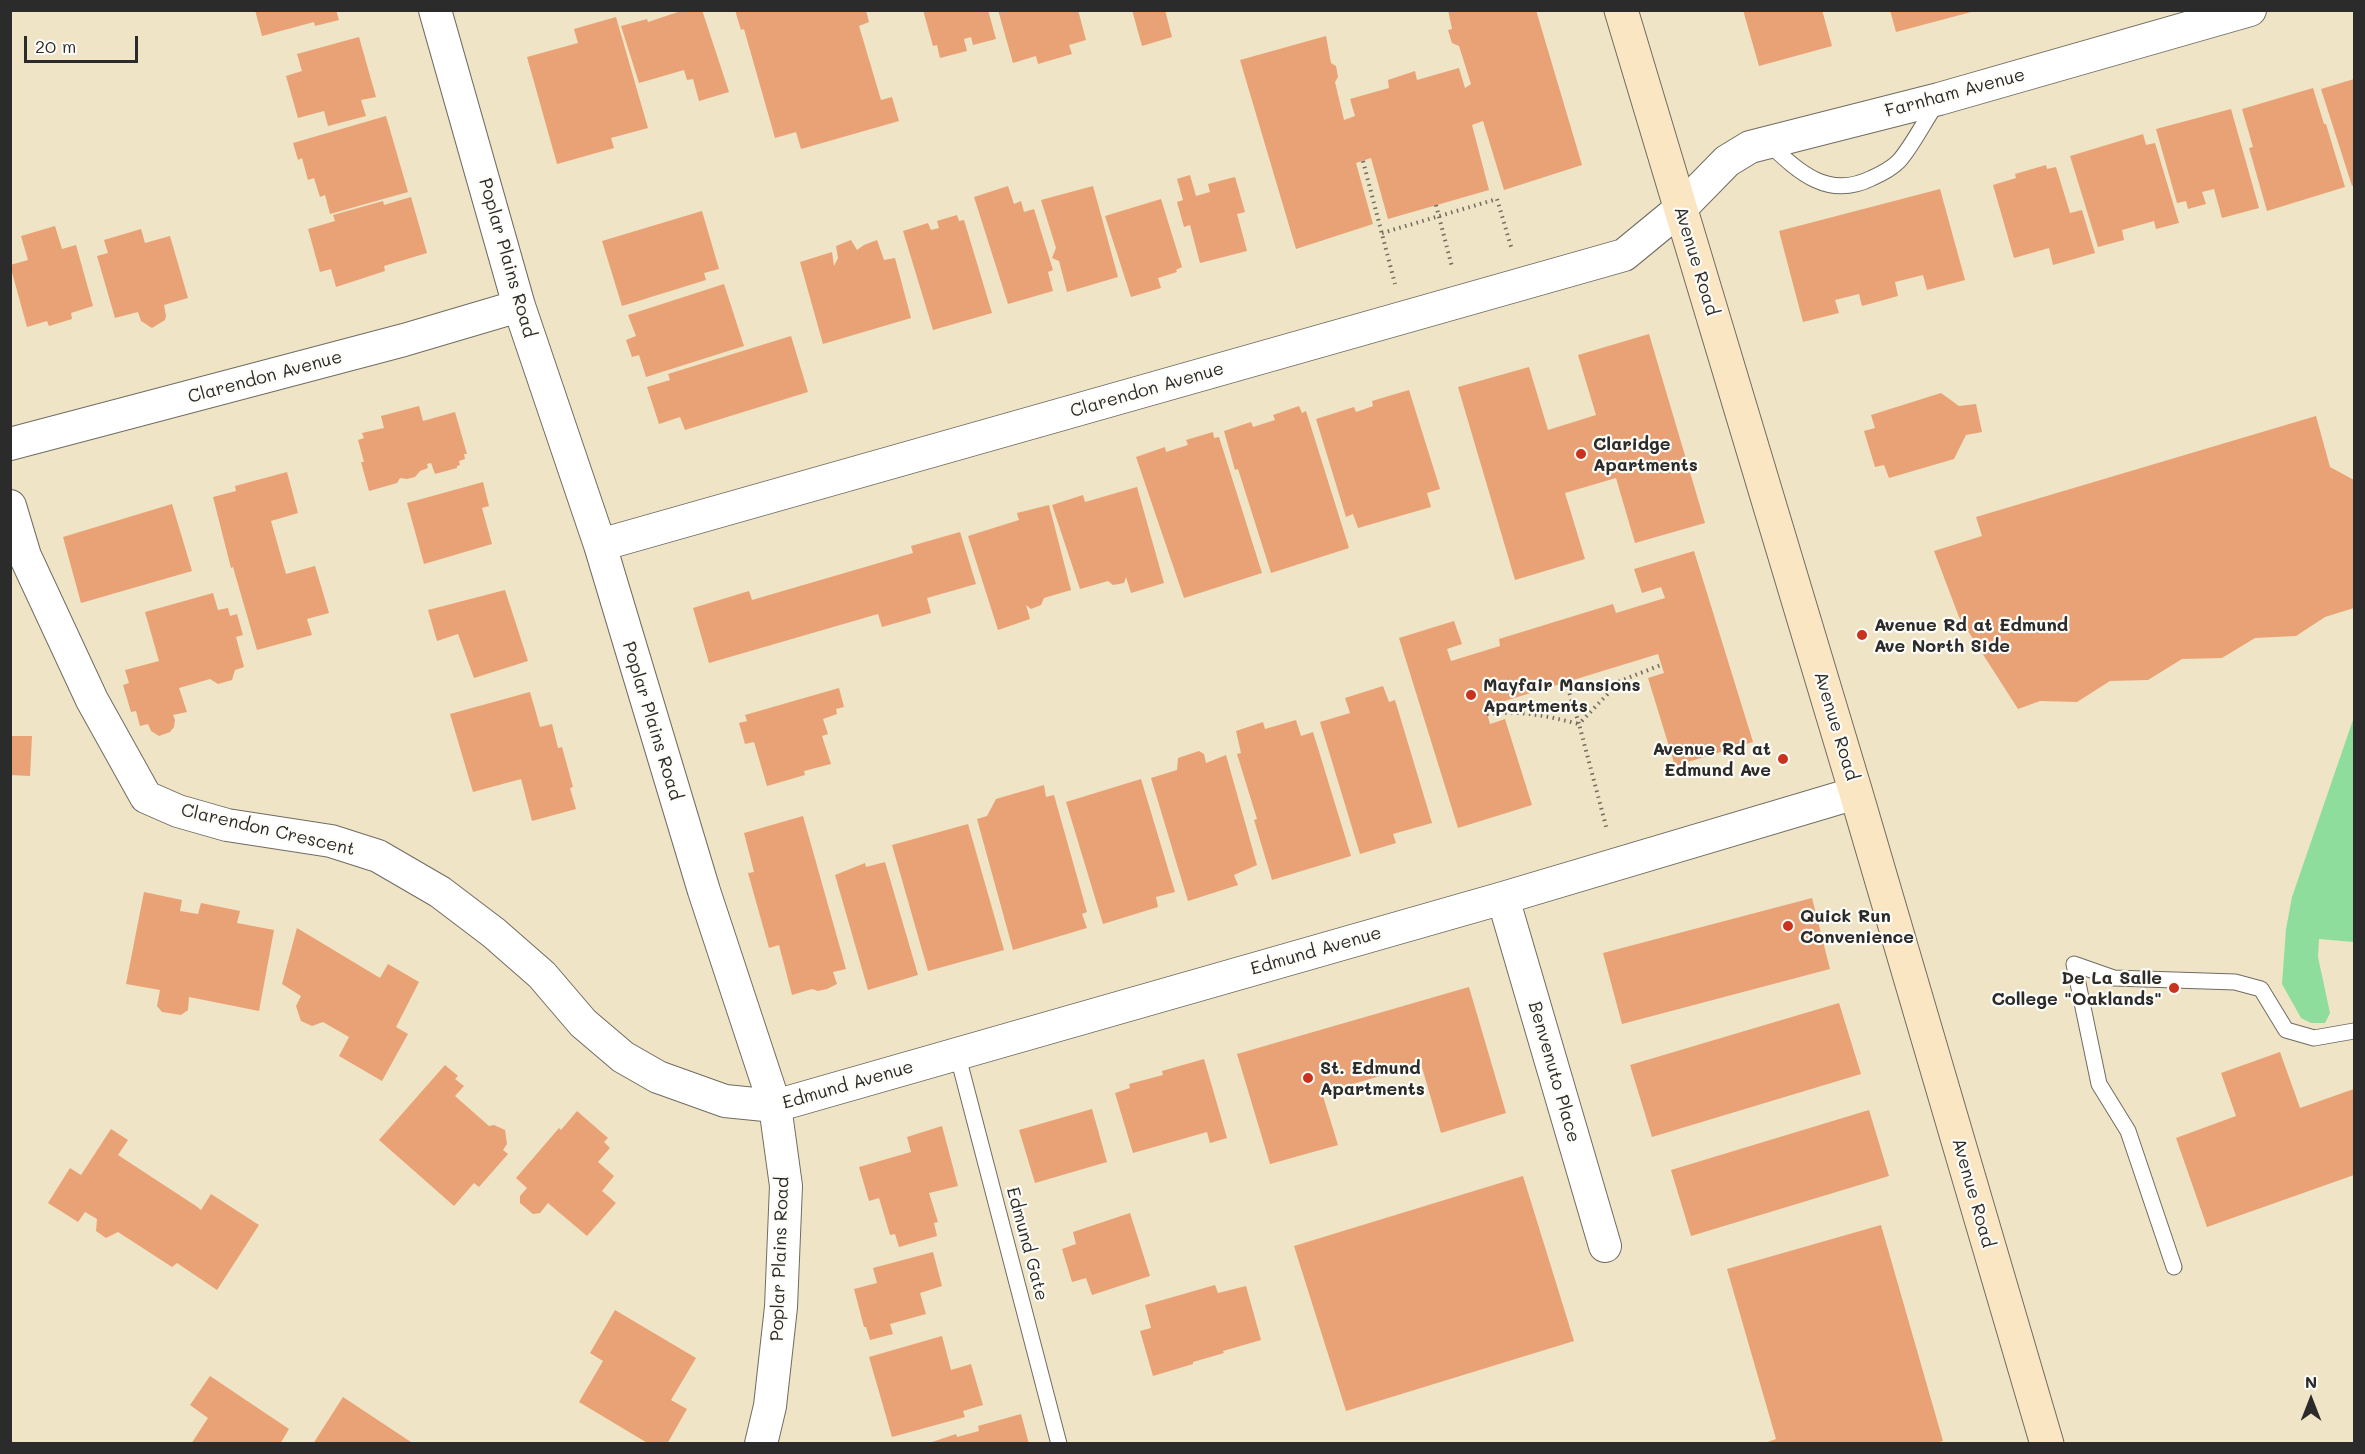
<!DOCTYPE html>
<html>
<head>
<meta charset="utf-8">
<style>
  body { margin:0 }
  #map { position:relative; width:2365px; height:1454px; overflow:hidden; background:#efe4c6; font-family:Mali,sans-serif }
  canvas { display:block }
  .frame { position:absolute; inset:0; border:12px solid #2b2b2b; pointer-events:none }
  .north { position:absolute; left:2281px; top:1370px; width:60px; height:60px; -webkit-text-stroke:4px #fdfcf7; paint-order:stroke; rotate:0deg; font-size:16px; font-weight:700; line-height:24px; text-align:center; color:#2b2b2b }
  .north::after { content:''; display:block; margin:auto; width:21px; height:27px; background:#2b2b2b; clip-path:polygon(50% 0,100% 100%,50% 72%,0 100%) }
  .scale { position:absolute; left:24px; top:36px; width:114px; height:27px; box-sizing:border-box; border:3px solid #2b2b2b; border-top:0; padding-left:8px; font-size:18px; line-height:21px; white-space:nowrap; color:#2b2b2b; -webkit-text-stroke:4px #fdfcf7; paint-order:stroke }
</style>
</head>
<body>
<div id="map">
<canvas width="2365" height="1454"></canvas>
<div class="frame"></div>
<div class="north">N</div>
<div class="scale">20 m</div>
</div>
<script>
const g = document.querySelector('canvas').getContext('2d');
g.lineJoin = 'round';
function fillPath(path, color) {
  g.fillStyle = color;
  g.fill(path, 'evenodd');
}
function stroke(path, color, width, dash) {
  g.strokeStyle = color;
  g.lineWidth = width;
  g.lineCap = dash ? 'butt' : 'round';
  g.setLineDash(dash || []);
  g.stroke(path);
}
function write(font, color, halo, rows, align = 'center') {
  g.font = font + ' Mali,sans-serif';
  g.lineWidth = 4.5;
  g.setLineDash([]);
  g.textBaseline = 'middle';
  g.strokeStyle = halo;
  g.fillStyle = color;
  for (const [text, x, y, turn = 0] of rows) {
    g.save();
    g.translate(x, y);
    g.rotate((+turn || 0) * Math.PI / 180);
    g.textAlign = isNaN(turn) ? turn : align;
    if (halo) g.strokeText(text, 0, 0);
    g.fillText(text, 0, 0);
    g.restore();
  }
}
fillPath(new Path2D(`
  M2354,717V942L2319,939L2318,957L2330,1013L2325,1023H2311L2301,1018L2282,984L2286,929L2292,897Z`), '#8fdd9c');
fillPath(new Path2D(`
  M255,10H336L339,20L315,26L314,22L262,36Z
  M684,10H702L729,92L699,101L693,79L687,80L684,70L639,83L621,26L647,19L648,22Z
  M735,10H866L869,22L859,26L881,100L892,97L899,121L801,149L796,132L775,138L744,29L741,30Z
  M923,10H988L996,39L973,45L971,37L964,39L967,51L940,58L937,45L933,46Z
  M998,10H1078L1086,40L1069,45L1072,54L1038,64L1036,56L1013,63Z
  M1132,10H1165L1172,37L1142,46Z
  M1448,10H1536L1582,165L1504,190L1483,121L1472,125L1489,190L1388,219L1371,158L1356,163L1373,224L1296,249L1240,60L1326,36L1331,63L1336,66L1338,77L1335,82L1344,120L1355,116L1350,99L1389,88L1388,80L1415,71L1417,80L1459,68L1465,88L1471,84L1459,46L1452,43L1448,30L1452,29Z
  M1743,10H1822L1832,46L1759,66Z
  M1890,10H1975V11L1896,32Z
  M616,17L648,128L611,138L614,148L557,164L527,57L578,43L574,29Z
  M359,37L376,97L361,100L366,116L328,126L324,111L298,118L286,76L302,71L297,54Z
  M2354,79V185L2352,186L2321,89Z
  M2313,88L2324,124H2326L2345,187L2267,211L2249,148L2253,147L2242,109Z
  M2231,109L2259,208L2222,218L2214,189L2202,192L2206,204L2188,209L2186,201L2177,203L2156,129Z
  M386,116L408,192L330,214L325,195L320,197L314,178L308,180L302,158L298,160L293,143Z
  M2143,134L2146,145L2155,143L2179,223L2156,229L2154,221L2122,230L2124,240L2098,247L2070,156Z
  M2046,165L2047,169L2056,167L2070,213L2082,210L2095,253L2053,265L2049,248L2014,258L1993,185L2016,178L2015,174Z
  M1190,175L1196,196L1210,192L1208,184L1235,177L1245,212L1237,214L1247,251L1200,263L1190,225L1184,227L1177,202L1183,200L1177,179Z
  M1008,186L1014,204L1021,201L1024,212L1034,209L1053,270L1048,272L1053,291L1008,304L974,197Z
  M1093,186L1118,277L1067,292L1059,261L1052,258L1056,248L1041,200Z
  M1940,189L1965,280L1927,290L1923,275L1895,282L1898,296L1862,306L1859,294L1835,300L1839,313L1803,322L1779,231Z
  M411,197L427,253L384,266L385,271L336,287L331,269L320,272L308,229L335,221L333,215L383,201L384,205Z
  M1161,199L1182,267L1176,270L1177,272L1158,278L1161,288L1131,297L1105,216Z
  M702,211L719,269L704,273L706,280L622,306L602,241Z
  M957,215L959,221L964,220L992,313L933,330L903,231L928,223L931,230L939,228L937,221Z
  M55,226L62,249L76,245L93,306L71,313L72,319L49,326L47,321L27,327L10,265L28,260L21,236Z
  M141,229L145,243L170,236L188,298L164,305L166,316L165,320L152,328L141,321L138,312L115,318L97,256L108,253L104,240Z
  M851,240L857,250L864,245L877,240L884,260L895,258L911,318L823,344L800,262L832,252L834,266L838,258L836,246Z
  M724,284L744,346L646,377L639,355L632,357L626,340L636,336L628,315Z
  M1649,334L1705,523L1635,543L1616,478L1565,493L1585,559L1515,580L1458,387L1529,367L1548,430L1596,415L1578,355Z
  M791,336L808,392L685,430L680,417L659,424L647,387L670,380L668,374Z
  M1409,390L1440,489L1427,493L1431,507L1358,528L1353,514L1346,517L1316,419L1354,407L1356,412L1362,410L1373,406L1372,401Z
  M1941,393L1959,406L1976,404L1982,432L1966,435L1954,459L1889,478L1884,465L1875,467L1864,431L1875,428L1871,415Z
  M419,406L423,421L455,412L467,454H464L465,459L459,461L460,465L457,466V468L435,474L431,463L427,464L428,468L420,471L415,477L407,479L400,478L397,483L369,491L361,462H364L358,440L364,438L362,433L384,428L381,416Z
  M1299,406L1302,413L1306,411L1349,548L1271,573L1238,469L1235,470L1224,431L1251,422L1253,427L1275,420L1273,415Z
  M2316,416L2330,467L2354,480V608L2325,617L2296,636L2255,638L2222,658L2182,659L2148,680L2110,681L2077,702L2040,701L2018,709L1959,617L1934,551L1982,536L1976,517Z
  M1213,432L1214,438L1219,437L1262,573L1184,598L1136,457L1165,447L1166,452L1188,445L1186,440Z
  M287,472L298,513L271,521L286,574L315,566L329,613L307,619L312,635L257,650L233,567L231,568L213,497L236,491L235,486Z
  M483,482L489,506L482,508L492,544L424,564L407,503Z
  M1137,487L1164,583L1131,593L1126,577L1124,583L1113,585L1108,581L1080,589L1052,505L1083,495L1085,502Z
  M172,504L192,571L81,603L63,537Z
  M1049,505L1071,590L1044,598L1041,605L1031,609L1026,605L1030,619L998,630L968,536L1019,520L1017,513Z
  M960,532L976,584L927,598L931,613L882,627L878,614L709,663L693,608L749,591L752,600L913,553L911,546Z
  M1694,551L1753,742L1675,766L1648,678L1664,673L1658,654L1485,707L1490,724L1505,719L1532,805L1458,828L1399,638L1454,621L1462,644L1447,649L1451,661L1500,646L1499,639L1613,604L1616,613L1665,598L1661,587L1642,593L1634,569Z
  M505,590L528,661L474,678L458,634L437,641L428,610Z
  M213,593L218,610L228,608L230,616L237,614L243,635L236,637L244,667L235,670L232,680L218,684L210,679L179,688L187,712L173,715L175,720L174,727L170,732L159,736L151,731L148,724L140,726L136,711L131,712L123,685L129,683L125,670L159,661L145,612Z
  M1383,686L1389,702L1395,700L1432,823L1393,834L1396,843L1360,854L1320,722L1350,713L1345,698Z
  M839,688L844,707L836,709L837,714L823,719L828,734L822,736L831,764L804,771L805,775L767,786L754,742L745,744L739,723L747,721L745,715Z
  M530,692L540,727L552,724L558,748L562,747L573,787L570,788L576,809L532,821L521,779L473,792L450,714Z
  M1296,720L1301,736L1313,732L1351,856L1272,880L1254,820L1257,819L1237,754L1241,753L1236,731L1263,722L1265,729Z
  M10,736H32L30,776L10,775Z
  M1199,751L1204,754L1206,763L1226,755L1257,865L1234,875L1238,885L1188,901L1151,778L1177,770L1178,758Z
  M1141,779L1175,892L1156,897L1158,907L1103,924L1066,802Z
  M1044,785L1046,797L1054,795L1087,912L1082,914L1087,928L1013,950L977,819L987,816L996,799Z
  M803,816L846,969L833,972L837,984L827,989L818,991L812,989L792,995L779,945L769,948L748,873L754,872L744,833Z
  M968,824L1004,950L928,971L892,845Z
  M885,862L918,975L868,990L835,875L865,863L866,867Z
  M144,892L182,900L180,911L198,914L201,903L240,911L237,923L274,930L259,1011L189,997L188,1010L181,1015L162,1012L157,1006L160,990L126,984Z
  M1812,898L1830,969L1622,1024L1603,953Z
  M297,928L380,978L388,964L419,982L396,1027L408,1034L382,1081L339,1056L349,1037L323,1022L312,1026L301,1021L296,1006L301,996L282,984Z
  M1469,987L1506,1113L1441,1133L1421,1064L1322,1093L1338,1145L1270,1164L1237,1054Z
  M1839,1003L1861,1074L1652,1137L1630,1065Z
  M2280,1052L2300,1108L2354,1089V1175L2207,1227L2176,1138L2236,1116L2221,1073Z
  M1204,1059L1227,1138L1210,1143L1207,1132L1133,1153L1115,1093L1130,1088L1129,1084L1163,1075L1162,1071Z
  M445,1065L458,1076L455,1079L464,1086L455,1096L489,1126L494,1125L505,1130L507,1144L503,1150L508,1154L479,1187L474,1183L454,1206L379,1140Z
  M1092,1109L1107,1162L1035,1183L1019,1130Z
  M1869,1110L1889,1176L1691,1236L1671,1170Z
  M577,1111L608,1138L604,1142L610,1148L598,1162L614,1176L602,1191L616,1203L587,1236L548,1203L540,1213L533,1214L520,1203V1196L527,1188L516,1178L559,1128L561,1130Z
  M942,1126L958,1186L929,1193L938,1222L934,1223L937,1236L899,1247L895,1234L890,1235L879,1198L869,1201L859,1167L911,1152L907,1137Z
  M111,1129L128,1140L118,1155L196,1206L201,1210L211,1194L259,1225L217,1290L177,1263L172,1267L118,1232L106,1238L96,1231L97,1219L85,1212L78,1222L48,1203L70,1168L81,1175Z
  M1523,1176L1574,1341L1346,1411L1294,1246Z
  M1130,1213L1150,1276L1092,1295L1086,1278L1072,1282L1062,1249L1076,1244L1073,1232Z
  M1881,1225L1943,1441L1933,1444H1762L1776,1439L1727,1269Z
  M933,1252L942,1286L920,1293L926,1314L890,1324L893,1334L870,1340L866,1327H864L854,1289L877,1283L873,1268Z
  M1215,1285L1218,1293L1246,1286L1261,1340L1223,1351L1224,1353L1193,1362V1364L1153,1376L1140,1331L1151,1328L1145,1305Z
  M615,1310L696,1358L671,1400L687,1409L667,1444H649L579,1402L603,1361L590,1353Z
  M942,1336L951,1370L971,1364L983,1405L963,1411L965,1417L892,1437L869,1357Z
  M210,1376L289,1429L280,1444H191L208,1418L190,1405Z
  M343,1397L414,1444H313Z
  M1021,1414L1029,1444H926L956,1434L957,1437L979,1431L978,1426Z`), '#e9a275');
const lane = new Path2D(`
  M1768,143C1799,172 1828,200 1872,178C1881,174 1892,168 1899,161C1913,145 1925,120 1937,103
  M957,1053L1059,1444
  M2174,1267L2128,1131L2099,1084L2074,964L2114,978L2235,982L2261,989L2286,1030L2314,1038L2354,1031`);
const street = new Path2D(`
  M435,10L519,306L600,545L704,891L775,1106L786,1186L781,1307L770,1406L761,1444
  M10,444L404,340L519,306
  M10,506L25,556L92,700L146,797L178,811L227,825L331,841L378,856L440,892L494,933L542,975L583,1023L623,1057L658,1077L725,1101L775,1106L1503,898L1856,793
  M600,545L1624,255L1680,209L1727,161L1750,147L1939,99L2250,10
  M1503,898L1605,1246`);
const secondary = new Path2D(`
  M1621,10L1856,793L2047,1444`);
stroke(lane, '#706c61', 17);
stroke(street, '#706c61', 34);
stroke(secondary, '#706c61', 35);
stroke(new Path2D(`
  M1363,161L1395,284
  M1436,205L1452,267
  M1382,233L1497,199L1512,250
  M1566,682L1579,724L1620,681L1661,665
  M1487,714C1520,710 1547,716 1579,724L1607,830`), '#706c61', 4, [1.5, 4.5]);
stroke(lane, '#fff', 15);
stroke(street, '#fff', 32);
stroke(secondary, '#fbe6c4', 33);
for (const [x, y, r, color] of [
  [1581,454,6,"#c8321e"],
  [1862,635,6,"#c8321e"],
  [1471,695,6,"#c8321e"],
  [1783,759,6,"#c8321e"],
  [1788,926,6,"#c8321e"],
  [2174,988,6,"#c8321e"],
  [1308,1078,6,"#c8321e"]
]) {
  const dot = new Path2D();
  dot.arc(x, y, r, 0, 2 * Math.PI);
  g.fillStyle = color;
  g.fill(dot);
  stroke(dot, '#fdfcf7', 2);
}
write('18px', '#2b2b2b', '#fdfcf7', [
  ["Farnham Avenue",1955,93,-15],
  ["Poplar Plains Road",507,258,74],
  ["Avenue Road",1696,261,73],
  ["Clarendon Avenue",265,377,-15],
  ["Clarendon Avenue",1147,390,-16],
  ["Poplar Plains Road",652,721,73],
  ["Avenue Road",1836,726,73],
  ["Clarendon Crescent",268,830,13],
  ["Edmund Avenue",1316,951,-16],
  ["Benvenuto Place",1554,1072,74],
  ["Edmund Avenue",848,1085,-16],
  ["Avenue Road",1973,1193,74],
  ["Edmund Gate",1027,1244,75],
  ["Poplar Plains Road",780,1259,-88]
]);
write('bold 18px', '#2b2b2b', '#fdfcf7', [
  ["Claridge",1593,444],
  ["Apartments",1593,465],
  ["Avenue Rd at Edmund",1874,625],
  ["Ave North Side",1874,646],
  ["Mayfair Mansions",1483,685],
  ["Apartments",1483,706],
  ["Avenue Rd at",1771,749,"right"],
  ["Edmund Ave",1771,770,"right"],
  ["Quick Run",1800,916],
  ["Convenience",1800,937],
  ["De La Salle",2162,978,"right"],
  ["College \"Oaklands\"",2162,999,"right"],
  ["St. Edmund",1320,1068],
  ["Apartments",1320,1089]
], 'left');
</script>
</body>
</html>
